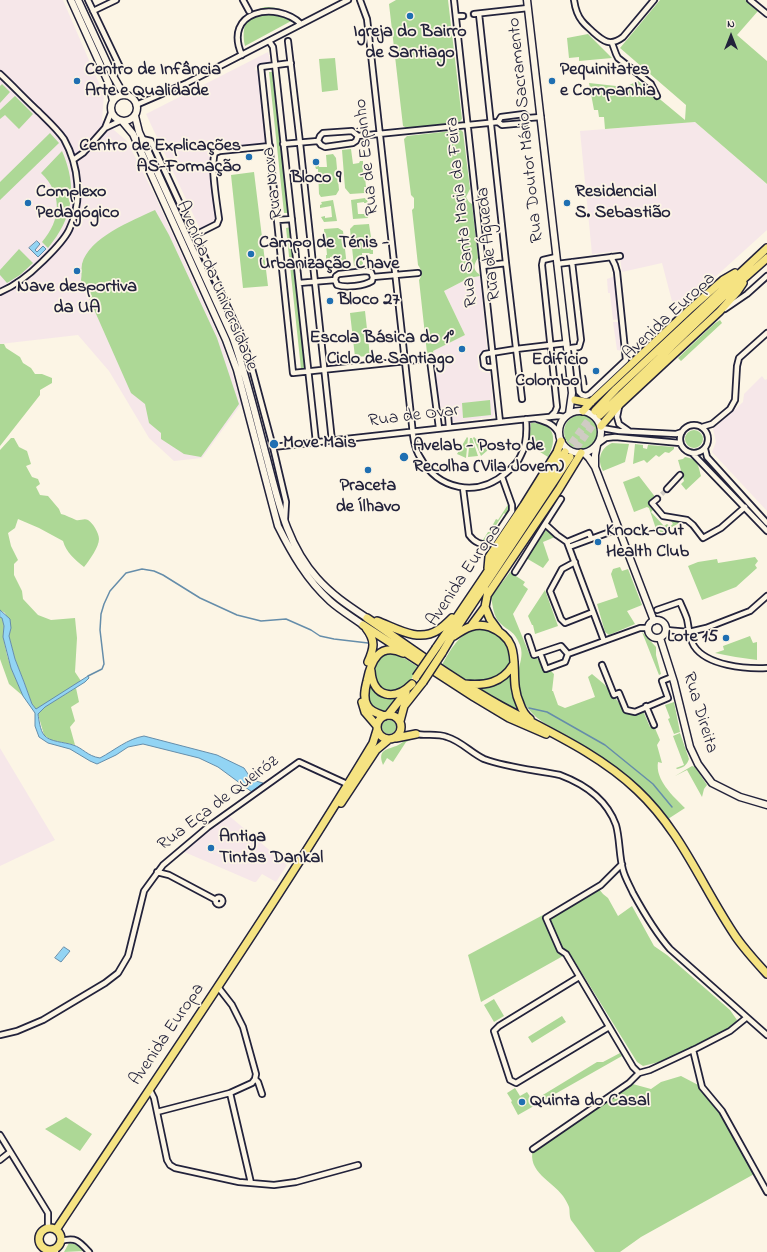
<!DOCTYPE html>
<html>
<head>
<meta charset="utf-8">
<style>
  body { margin:0 }
  #map { position:relative; width:767px; height:1252px; overflow:hidden; background:#fcf5e5; font-family:"Indie Flower",sans-serif }
  canvas { display:block }
  .north { position:absolute; left:711px; top:16px; width:40px; height:40px; -webkit-text-stroke:3px #fcf5e5; paint-order:stroke; rotate:0deg; font-size:11px; font-weight:700; line-height:16px; text-align:center; color:#22223b }
  .north::after { content:''; display:block; margin:auto; width:14px; height:18px; background:#22223b; clip-path:polygon(50% 0,100% 100%,50% 72%,0 100%) }
</style>
</head>
<body>
<div id="map">
<canvas width="767" height="1252"></canvas>
<div class="north">N</div>
</div>
<script>
const g = document.querySelector('canvas').getContext('2d');
g.lineJoin = 'round';
function fillPath(path, color) {
  g.fillStyle = color;
  g.fill(path, 'evenodd');
}
function stroke(path, color, width, dash) {
  g.strokeStyle = color;
  g.lineWidth = width;
  g.lineCap = dash ? 'butt' : 'round';
  g.setLineDash(dash || []);
  g.stroke(path);
}
function write(font, color, halo, rows, align = 'center') {
  g.font = font + ' "Indie Flower",sans-serif';
  g.lineWidth = 3.5;
  g.setLineDash([]);
  g.textBaseline = 'middle';
  g.strokeStyle = halo;
  g.fillStyle = color;
  for (const [text, x, y, turn = 0] of rows) {
    g.save();
    g.translate(x, y);
    g.rotate((+turn || 0) * Math.PI / 180);
    g.textAlign = isNaN(turn) ? turn : align;
    if (halo) g.strokeText(text, 0, 0);
    g.fillText(text, 0, 0);
    g.restore();
  }
}
fillPath(new Path2D(`
  M0,0H63L104,95L102,120L127,141L155,196L223,346L242,403L202,458L174,461L149,438L109,371L78,335L0,344Z
  M268,52L271,64L255,67V70L258,71L266,145L210,152L215,220L200,229L146,114Z
  M695,122L767,184V230L681,308L674,309L662,263L622,272L619,251L592,254L580,131Z
  M480,276L487,349L477,355L479,369L483,372L490,373L494,414L492,417L452,422L451,413L446,409L441,408L439,406L433,351L465,335L444,291L469,278Z
  M615,276L619,319L613,320L610,293H608L607,279Z
  M613,322H619L623,351L617,350Z
  M762,376L765,380L767,379V511L712,452L716,442L713,429L743,402L744,394Z
  M0,748L55,840L0,866Z
  M227,814L287,865L276,882L262,874L256,882H254L182,851Z`), '#f6e7e9');
fillPath(new Path2D(`
  M396,0H448L462,119L459,122L407,128L403,126L389,4Z
  M660,0H745L758,11L737,35L767,61V184L695,122L605,129L604,117H599L598,110H594L589,83L625,87L638,81L685,120L686,105L620,48Z
  M265,7C277,7 284,9 293,18V20L245,46C241,29 246,11 265,7Z
  M588,34L612,58L579,61V57L569,58L567,38Z
  M335,58L338,90L322,92L319,59Z
  M269,72H274L290,213H284Z
  M2,84L10,92L0,103V86Z
  M15,96L33,114L19,129L5,115L0,119V110Z
  M461,130L463,132L470,189L466,197L469,202L472,204L478,258C473,265 473,270 479,274L480,276L469,278L444,291L465,335L433,351L434,355L429,356L427,353L419,280C423,274 422,271 418,265L412,210L414,208V198L411,195L404,139L407,136Z
  M50,133L59,143L0,200V182Z
  M351,149L353,164L359,163L360,161H363V176L365,177L366,187H364L365,193L350,194L345,188L342,150Z
  M62,151C78,188 73,218 48,248L42,242C61,220 63,194 41,173Z
  M333,154L336,158L339,190L336,195L321,197L319,194L318,169H316L315,166H319V167H327L326,155Z
  M254,172L268,286L243,288L231,175Z
  M365,198L366,200H367L368,203H364V202L357,203L358,214H366V212H369L368,218L353,219L351,200Z
  M333,200L337,221L324,222L321,217L325,216V218L332,217L331,206L320,208V205L322,204L321,202Z
  M155,210L169,235L217,338L239,404L201,457L184,454L161,439V433L149,423L145,404L131,393L81,280C82,275 81,269 82,264C89,237 132,221 155,210Z
  M369,224L371,237L370,238L371,250H373V254H370L369,253H362L363,265L354,266L350,229L354,225Z
  M291,227L305,369H301L286,228Z
  M338,228L343,231L347,267L338,268L336,256L330,257V259H326V255H327L326,243H325L324,229Z
  M19,249L33,263L20,275L7,283L0,275V270Z
  M365,311L370,356L355,357L350,313Z
  M720,320L722,323L681,361L678,358L714,324Z
  M0,344H4L6,348L20,357L23,363L31,368L35,374H42L52,378V383L40,390V395L0,446Z
  M490,400L491,415L463,418L462,403Z
  M564 432a17 17 0 1 1 34 0a17 17 0 1 1-34 0Z
  M531,423C556,422 557,440 548,457L529,445Z
  M685 439a9 9 0 1 1 18 0a9 9 0 1 1-18 0Z
  M467,437L468,438L466,458L457,454Z
  M474,437L488,450L481,456L473,438Z
  M11,438H14L19,447L27,451L31,464L26,466L32,477L38,479L40,484L36,487L40,495L48,496L59,509L61,514C66,515 71,518 76,520C80,521 84,518 88,520C93,523 99,533 99,539C99,547 89,561 84,567C75,560 66,552 63,541L39,528L18,519L15,528L8,533L11,546L18,560L14,564V575L22,591L23,599L38,615L51,620L75,618L77,638L75,672L81,681L36,710L32,704L24,682L15,659L9,636L11,628L5,613L0,610V450Z
  M470,438H472L478,456L468,457Z
  M612,443L629,444L625,462L603,471C597,460 600,448 612,443Z
  M635,444L643,445V448L647,449L648,445L674,447V449L669,453L665,452L659,457L656,455L647,463L644,460L633,464Z
  M685,457C698,459 698,465 701,476L686,490L681,484L684,481L678,460L683,459Z
  M639,476L656,498L652,500L650,503L654,509L651,512L664,526L667,524L670,526L673,524L671,521L681,522L658,535L649,508L647,507L634,512L623,482Z
  M509,503L511,509L507,516L504,513L485,542L481,543L488,532H489L496,519L498,520Z
  M546,530L550,531L555,537L543,542L549,560L543,568L526,558Z
  M755,557L758,561L755,565L757,568L736,587L702,600L688,566L698,562L717,559L718,563Z
  M620,567L622,571L628,569L642,605L627,611L635,624L609,635L605,632L597,604L618,597L611,574L613,569Z
  M510,572L525,582L523,585L528,589L513,614L531,658H537L545,671H551L554,674L552,691H553L558,705L565,708L595,697L588,677L592,674L604,684L628,714L643,711L650,727L654,726L660,740L657,745L662,763L658,762C655,780 673,796 685,808L668,819C651,799 633,780 612,764C600,755 586,747 573,739C555,729 534,721 523,701C519,693 517,684 518,674C519,664 524,656 520,645C514,630 509,632 500,623C493,616 493,606 491,597Z
  M545,590L558,626L535,634L533,625H532L528,616Z
  M0,617L2,618L4,626L3,637L7,655L11,668L23,696L9,684L0,659Z
  M486,628L494,632L507,643L512,659L510,664L506,670L499,676L487,682L465,681L441,667C448,654 458,634 474,630C477,629 482,630 486,630Z
  M642,632L656,647V655L661,674L659,675Z
  M750,636L753,643L757,642V660C743,658 728,656 715,653L724,650L723,646Z
  M387,654H398L418,667C414,673 411,683 404,688C402,689 399,690 396,690C373,695 366,663 387,654Z
  M510,674L511,691L521,715L476,689C490,687 499,683 510,674Z
  M368,683H371V688C378,696 386,698 396,698L387,711C367,717 368,695 368,683Z
  M76,688L79,702L71,707L75,721L70,727L75,745L51,740L44,735L38,714L44,707Z
  M674,702L680,732L674,734L668,719L670,718L665,705Z
  M382 727a7 7 0 1 1 14 0a7 7 0 1 1-14 0Z
  M680,733L689,759C687,765 683,768 677,769L676,768L684,765L673,736Z
  M408,739H413L406,742L393,762L387,758L383,765C376,747 391,750 400,744C403,742 405,740 408,739Z
  M692,766L695,767L707,785L704,789L702,797L687,770L675,776Z
  M599,889L603,894L608,898L618,916L632,906L654,946L667,955L730,1010L737,1020L730,1031L675,1058L643,1066L637,1062L569,952L563,950L549,918Z
  M543,915L546,918L563,956L481,1002L468,955Z
  M494,999L504,1016L494,1022L484,1005Z
  M562,1016L566,1022L532,1043L528,1037Z
  M620,1053L622,1056L518,1115L511,1102L512,1101L507,1093L515,1088L520,1096L527,1092L533,1101L597,1062H603Z
  M681,1076L702,1087L722,1111L756,1173L641,1237L620,1252H595L571,1220C569,1215 570,1211 569,1207C568,1204 565,1199 563,1196C552,1181 527,1172 533,1149L629,1083L651,1089L661,1082Z
  M66,1117L92,1134L80,1151L45,1129Z
  M69,1243L79,1245L84,1251L64,1252Z`), '#add896');
const water = new Path2D(`
  M37,241L40,244L35,250L37,252L43,246L46,249L38,257L29,248Z
  M0,610L10,619L11,628L9,636L15,659L24,682L32,704L36,709L88,676L89,678L85,682L45,707L38,714C39,720 40,730 44,735C49,742 65,742 73,745C83,748 87,756 100,758C115,750 127,739 144,736L217,755L244,768L252,780L263,783L252,792L218,767L199,758L143,744L128,747L116,755L97,764L90,761L70,749L48,743L39,737L35,726V713L23,696L11,668L3,637L4,626L2,618L0,617Z
  M64,947L70,951L61,962L55,958Z`);
fillPath(water, '#92d4f4');
stroke(water, '#658daa', 1);
stroke(new Path2D(`
  M88,676L102,669L104,664L100,630L101,614L104,604L110,591L126,573L142,569L154,571L163,575L200,598L237,615L261,621L286,619L311,630L320,636L334,639L368,643
  M529,708L547,712L605,745L653,784L672,807`), '#658daa', 1.5);
stroke(new Path2D(`
  M463,16L474,14
  M657,499L667,489`), '#d0cbc3', 4.5, [4.5, 2]);
stroke(new Path2D(`
  M565,452L595,411
  M570,457L600,415`), '#d0cbc3', 7, [7, 3.5]);
const street = new Path2D(`
  M88,0L120,67L113,76
  M243,0L249,11
  M360,0L367,19L369,36L412,425C413,436 414,448 420,457C438,490 477,498 506,473C512,468 518,463 521,455C527,444 527,431 526,419
  M454,0L500,422
  M574,0C575,7 577,15 582,21C585,25 589,28 593,32C603,41 610,47 623,37L654,0
  M750,0L767,14
  M93,11L116,0
  M474,14L528,8
  M479,14L506,263L522,399
  M456,16H463
  M269,41L273,47L275,64L316,442
  M288,41L300,143L332,441
  M612,43L616,54L618,58L651,84L657,96
  M242,55C222,11 276,0 301,24
  M291,63L261,67L293,373L426,359L430,360L439,428
  M0,74C13,86 26,100 39,112C48,121 57,129 64,139C79,166 83,201 69,230C63,242 51,253 42,262C29,275 17,285 0,292
  M136,105L187,83L348,0
  M498,122L501,117L524,114L528,118L541,117
  M105,128L120,121
  M352,131L358,136L356,141L353,143L325,147L321,145L318,141L320,136L323,133Z
  M358,136L498,122L502,125L525,123L528,118
  M142,139L151,141L241,336L250,361L273,447L286,502L285,519
  M283,144L318,141
  M73,160L83,153L105,128L111,113
  M278,220L292,219
  M195,235L217,224L219,219C217,204 210,165 215,153L220,151L270,146
  M557,264L620,256
  M483,266L506,263
  M366,271L371,272L373,277L372,281C364,286 346,288 337,285L335,280L336,276L339,274Z
  M373,277L418,273
  M299,283L335,280
  M725,309L747,294L767,276
  M571,348L579,347L581,340L572,262
  M574,348L579,392L582,395L586,396L590,394L626,360L617,272L615,265L611,257
  M494,367H487L484,365L483,357L485,354L516,349L567,343
  M619,407L617,417L619,424L629,431
  M436,413H446L448,415L449,427
  M550,417L555,412L557,407L542,265L543,260L556,257
  M537,419C547,422 554,424 559,434
  M680 439a14 14 0 1 1 28 0a14 14 0 1 1-28 0Z
  M702,427L712,424L730,409L735,400L737,366L739,358L767,333
  M602,428L619,431L676,434L682,432
  M599,443L606,438L615,437L680,443
  M273,447L518,420L559,416L565,417
  M705,449L707,457L767,523
  M693,454L767,531
  M463,488L469,535C475,543 481,545 490,544L512,511V505L502,477
  M667,489L680,475
  M657,499L652,503L663,516L687,520L693,525L703,538L721,528L745,507
  M545,524L561,499
  M567,542L604,641
  M567,542L589,533L591,538
  M569,547L618,529
  M575,562L562,569L550,591L561,619L565,623L593,612
  M515,572L545,524L557,535L567,542
  M657,610L680,602C682,607 685,613 687,619C689,628 689,638 694,646C707,666 746,669 767,668
  M666,630L689,632L706,628L750,611L767,596
  M528,637L534,655L561,646L568,654
  M540,653L546,669L565,662L568,654L640,628H648
  M602,665L614,695L619,693L626,710L635,712L668,698L662,681L672,677
  M646,706L654,725
  M416,734C426,736 437,733 447,737C461,741 471,753 484,759C508,768 536,770 560,775C584,784 607,800 616,825C620,839 619,856 623,870C625,878 630,886 633,893C644,913 655,932 670,949L767,1035
  M622,864L601,885L546,918L560,950L566,954L633,1067L639,1073L650,1070L697,1048L730,1031L746,1018
  M157,872L169,875L216,900
  M215.5 901a3.5 3.5 0 1 1 7 0a3.5 3.5 0 1 1-7 0Z
  M579,977L499,1026L494,1031L510,1080L516,1083L609,1027
  M0,1035L17,1031L43,1020L105,983L118,973L128,956L144,891L163,865L208,827L299,762L347,784
  M693,1050L702,1087L722,1111L767,1192
  M255,1079L258,1082L262,1094
  M150,1090L154,1098L167,1160L170,1165L175,1168L239,1182L274,1185L296,1182L358,1165
  M230,1093L251,1183
  M157,1112L230,1093L252,1083L255,1079L256,1074L243,1027L232,1005L218,987
  M0,1135L48,1213V1228
  M533,1149L629,1083L639,1073
  M0,1160L10,1152
  M61,1241C76,1237 79,1241 89,1252`);
const secondary = new Path2D(`
  M71,0L109,84L113,101
  M78,0L113,76L124,95
  M527,0L567,348L572,393L569,414
  M111 108a13 13 0 1 1 26 0a13 13 0 1 1-26 0Z
  M135,116L139,132L233,338C247,378 256,418 267,459C278,501 287,545 317,578C332,595 349,606 367,618
  M123,122L133,134L226,340L237,370L278,526C292,554 307,580 330,601C340,610 352,617 363,625
  M559 432a21 21 0 1 1 42 0a21 21 0 1 1-42 0Z
  M584,453L589,458L595,467L654,621
  M595,467V455L597,445
  M648 629a9 9 0 1 1 18 0a9 9 0 1 1-18 0Z
  M660,638L674,682L690,747L698,764L712,783L740,797L767,805
  M54,1249L55,1252`);
const primary = new Path2D(`
  M575,400L585,402H591
  M583,411L591,402L689,310L723,280L735,273
  M595,411L616,389L767,248
  M600,415L722,298L767,258
  M601,426L620,404L720,311L737,292L743,283
  M488,568L489,557L524,505L557,452L561,441
  M488,594L559,489L581,453
  M485,607L490,619L498,630
  M367,618C411,648 454,680 501,706C547,731 598,753 637,790C682,832 702,887 736,937C745,950 756,962 767,974
  M377,621C396,628 418,643 438,630C443,627 448,622 452,618
  M363,625L474,697L509,718L546,734
  M471,626L485,607L488,591
  M366,628C376,641 374,648 368,662
  M454,636C465,628 476,622 490,627C528,642 506,675 520,704C522,710 525,715 530,719
  M436,648L488,571L565,452
  M442,653L458,626L570,457
  M371,671C373,698 395,701 412,684
  M465,684C485,686 502,683 513,665
  M362,702L365,712L377,726
  M377 727a12 12 0 1 1 24 0a12 12 0 1 1-24 0Z
  M388,715L406,692
  M385,716C379,714 370,712 367,705C363,698 365,689 367,681C371,661 379,642 403,653
  M400,721L404,706L423,682
  M396,738L416,734
  M341,803L376,750L388,740
  M39 1239a11 11 0 1 1 22 0a11 11 0 1 1-22 0Z
  M56,1230C163,1068 273,909 373,743L377,730`);
stroke(street, '#22223b', 8);
stroke(secondary, '#22223b', 9);
stroke(primary, '#22223b', 10);
stroke(street, '#fcf5e5', 4.5);
stroke(secondary, '#fcf5e5', 6);
stroke(primary, '#f5e382', 7);
const primaryBridge = new Path2D(`
  M416,677L436,648
  M423,682L442,653`);
stroke(primaryBridge, '#22223b', 10, []);
stroke(primaryBridge, '#f5e382', 7);
for (const [x, y, r, color] of [
  [410,16,4,"#1f6fb2"],
  [77,81,4,"#1f6fb2"],
  [552,81,4,"#1f6fb2"],
  [249,157,4,"#1f6fb2"],
  [316,162,4,"#1f6fb2"],
  [28,203,4,"#1f6fb2"],
  [567,203,4,"#1f6fb2"],
  [251,254,4,"#1f6fb2"],
  [77,271,4,"#1f6fb2"],
  [330,301,4,"#1f6fb2"],
  [462,349,4,"#1f6fb2"],
  [596,371,4,"#1f6fb2"],
  [274,444,5,"#1f6fb2"],
  [404,457,5,"#1f6fb2"],
  [368,470,4,"#1f6fb2"],
  [598,542,4,"#1f6fb2"],
  [726,638,4,"#1f6fb2"],
  [211,848,4,"#1f6fb2"],
  [522,1102,4,"#1f6fb2"]
]) {
  const dot = new Path2D();
  dot.arc(x, y, r, 0, 2 * Math.PI);
  g.fillStyle = color;
  g.fill(dot);
  stroke(dot, '#fcf5e5', 1.5);
}
write('bold 18px', '#22223b', '#fcf5e5', [
  ["Igreja do Bairro",410,33,"center"],
  ["de Santiago",410,54,"center"],
  ["Centro de Infância",85,71],
  ["Arte e Qualidade",85,92],
  ["Pequinitates",560,71],
  ["e Companhia",560,92],
  ["Centro de Explicações",241,147,"right"],
  ["AS-Formação",241,168,"right"],
  ["Bloco 9",316,179,"center"],
  ["Complexo",36,193],
  ["Pedagógico",36,214],
  ["Residencial",575,193],
  ["S. Sebastião",575,214],
  ["Campo de Ténis -",259,244],
  ["Urbanização Chave",259,265],
  ["Nave desportiva",77,288,"center"],
  ["da UA",77,309,"center"],
  ["Bloco 27",338,301],
  ["Escola Básica do 1°",454,339,"right"],
  ["Ciclo de Santiago",454,360,"right"],
  ["Edifício",588,361,"right"],
  ["Colombo I",588,382,"right"],
  ["Move Mais",283,444],
  ["Avelab - Posto de",413,447],
  ["Recolha (Vila Jovem)",413,468],
  ["Praceta",368,487,"center"],
  ["de Ílhavo",368,508,"center"],
  ["Knock-Out",606,532],
  ["Health Club",606,553],
  ["Lote 15",718,638,"right"],
  ["Antiga",219,838],
  ["Tintas Dankal",219,859],
  ["Quinta do Casal",530,1102]
], 'left');
write('18px', '#22223b', '#fcf5e5', [
  ["Rua Doutor Mário Sacramento",527,130,-96],
  ["Rua de Espinho",368,157,-96],
  ["Rua Nova",274,183,-97],
  ["Rua Santa Maria da Feira",463,212,-96],
  ["Rua de Águeda",490,244,-96],
  ["Avenida da Universidade",216,286,67],
  ["Avenida Europa",670,317,-43],
  ["Rua de Ovar",414,417,-7],
  ["Avenida Europa",465,576,-56],
  ["Rua Direita",699,713,73],
  ["Rua Eça de Queiróz",219,804,-37],
  ["Avenida Europa",168,1035,-56]
]);
</script>
</body>
</html>
